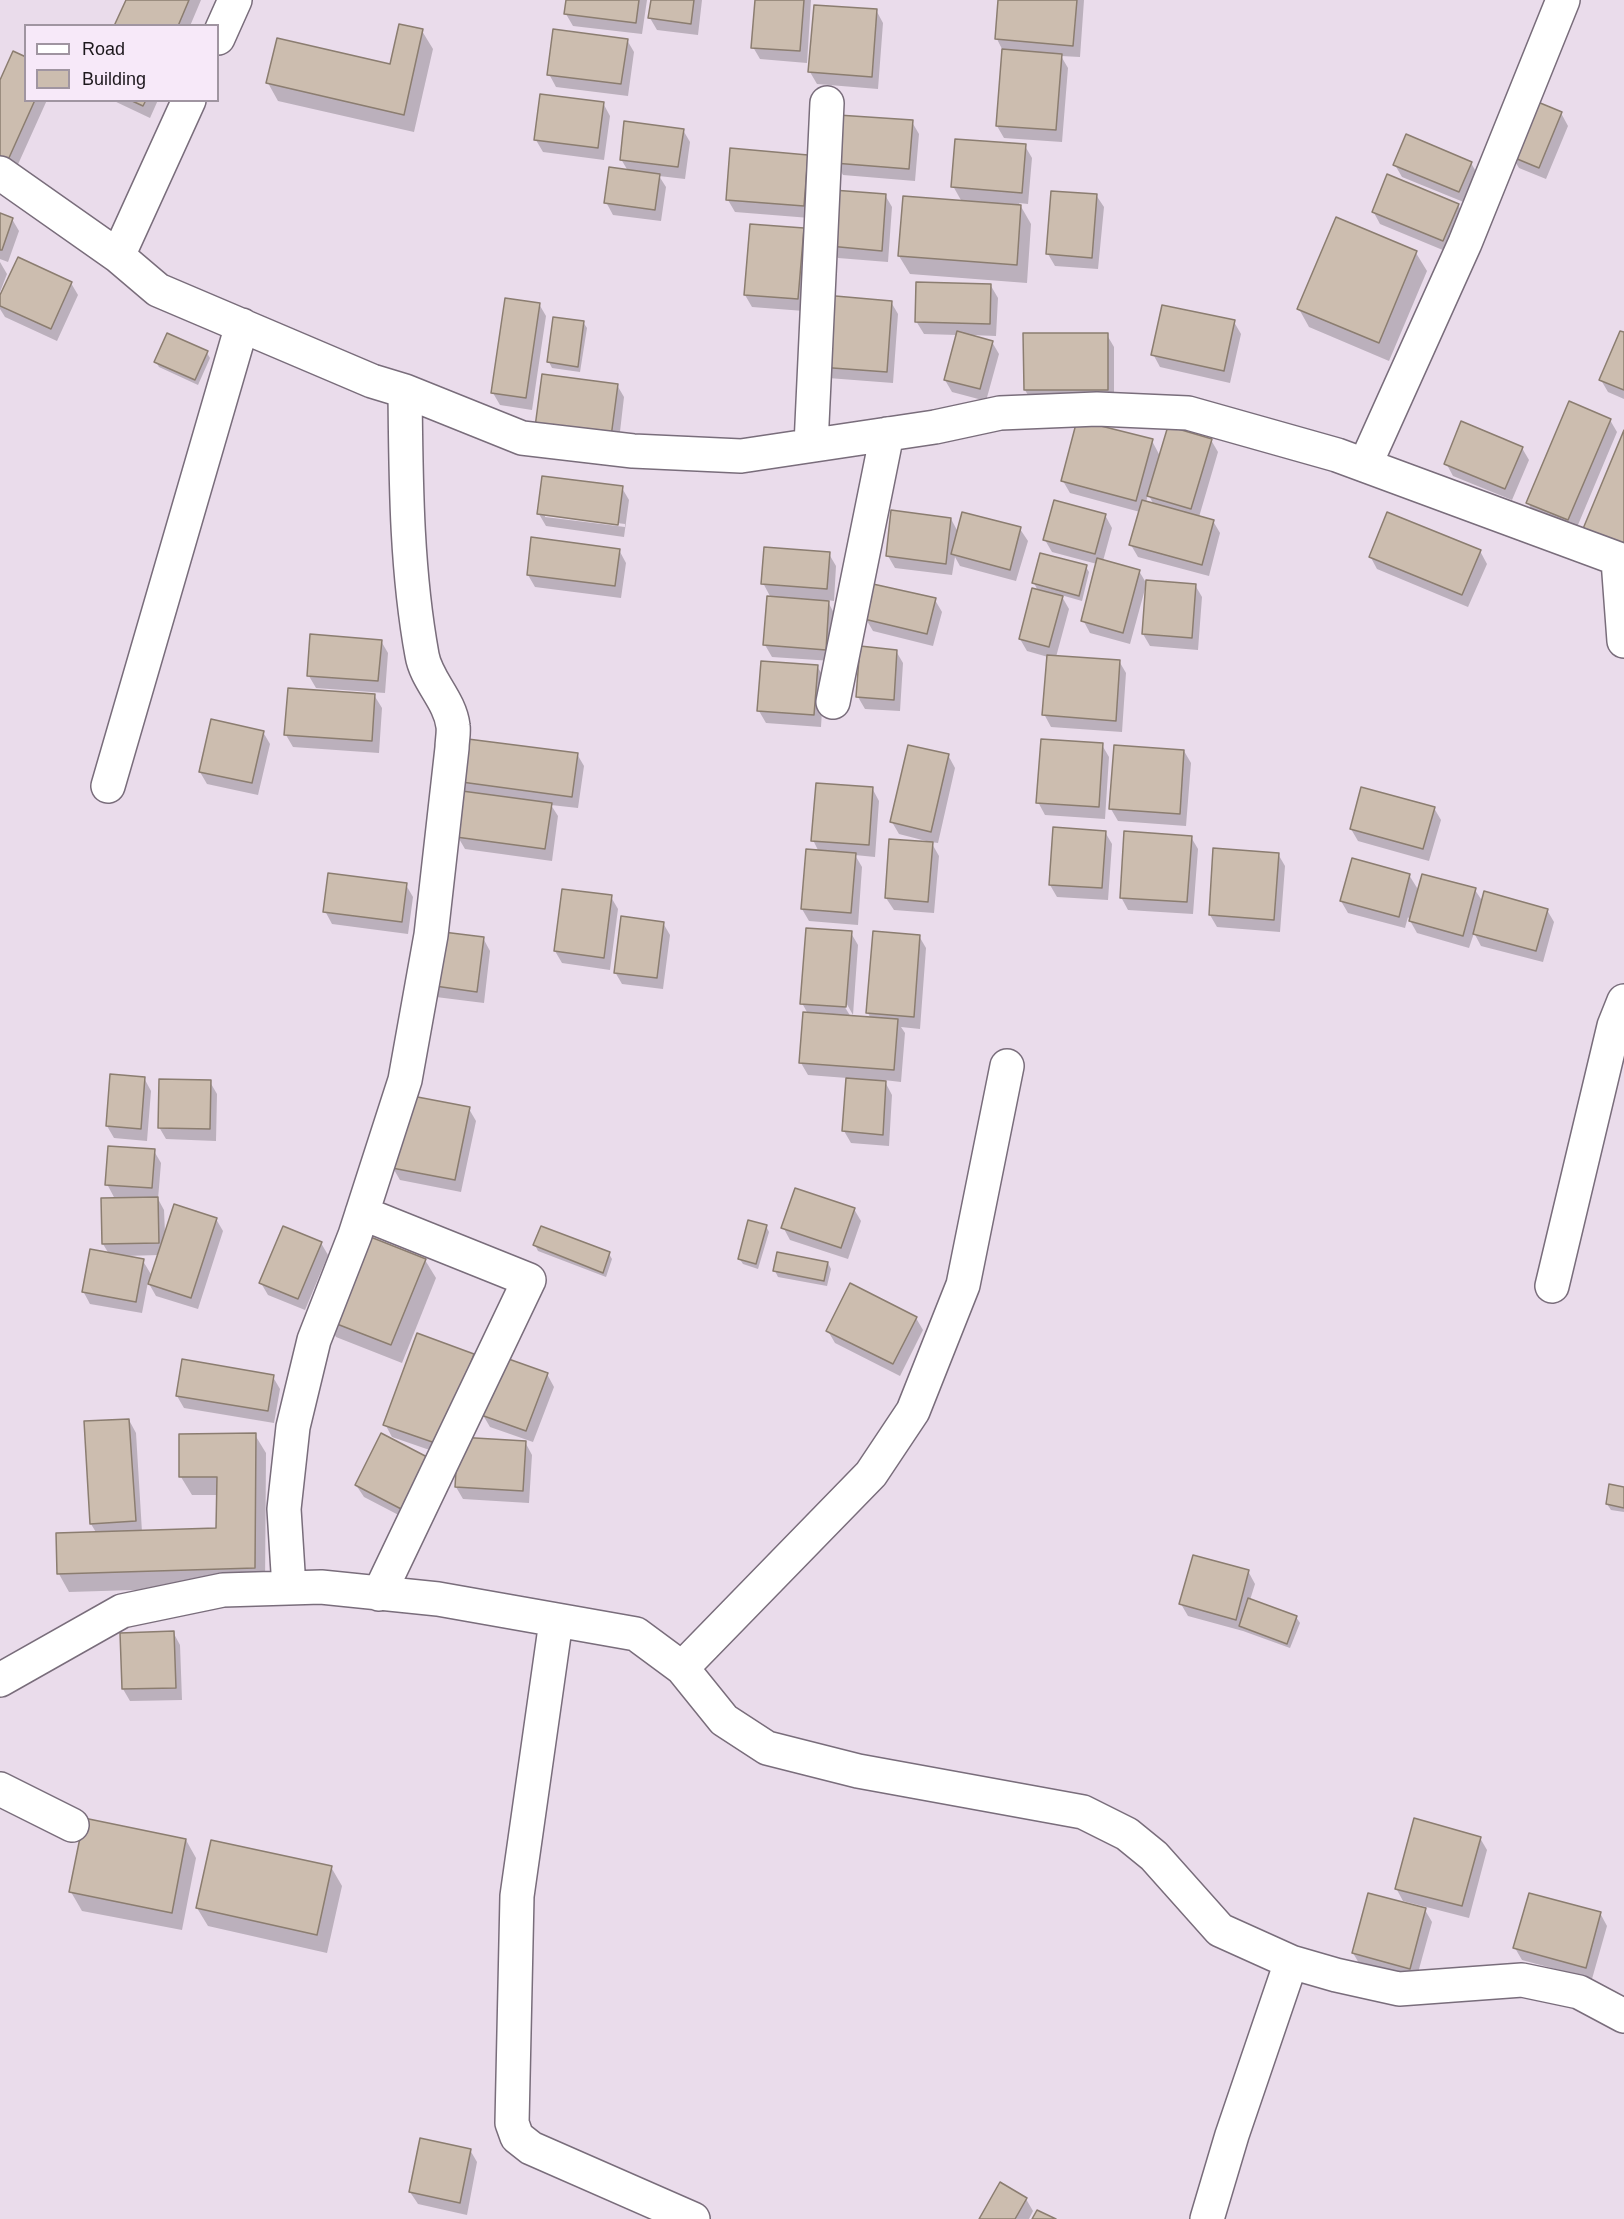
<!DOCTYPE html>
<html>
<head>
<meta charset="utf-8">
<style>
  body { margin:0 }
  #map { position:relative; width:1624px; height:2219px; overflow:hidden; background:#eadceb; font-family:Arial,sans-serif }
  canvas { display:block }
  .legend { position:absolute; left:24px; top:24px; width:195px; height:78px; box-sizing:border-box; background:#f7e9f9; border:2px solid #a095a1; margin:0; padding:8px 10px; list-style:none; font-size:18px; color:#1d181d }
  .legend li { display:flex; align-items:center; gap:12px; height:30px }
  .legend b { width:30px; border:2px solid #a095a1 }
</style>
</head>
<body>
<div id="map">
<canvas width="1624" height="2219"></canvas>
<ul class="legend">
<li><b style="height:8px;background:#fff"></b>Road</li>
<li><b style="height:16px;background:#ccbdaf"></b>Building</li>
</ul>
</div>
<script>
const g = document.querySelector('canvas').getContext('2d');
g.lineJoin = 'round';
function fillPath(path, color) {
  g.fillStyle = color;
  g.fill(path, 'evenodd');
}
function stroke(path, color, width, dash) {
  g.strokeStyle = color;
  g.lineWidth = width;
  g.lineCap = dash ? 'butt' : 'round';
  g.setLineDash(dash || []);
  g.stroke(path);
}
fillPath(new Path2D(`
  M127,0H201L190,26H116Z
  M568,0H647L642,34L573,26L566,14Z
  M652,0H702L698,35L657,30L650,18Z
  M757,0H811L807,63L760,59L753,47Z
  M1000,0H1084L1080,57L1061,56L1068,68L1062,142L1004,138L997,126L1003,51L997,39Z
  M876,10L883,23L878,89L817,84L810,72Z
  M422,31L433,49L414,132L278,101L268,83L391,66Z
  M627,40L634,52L628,96L556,87L549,74Z
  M0,83L26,100H47L15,171L0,164Z
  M112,100H158L150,118Z
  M603,103L610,116L604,160L543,152L536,140Z
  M1561,113L1568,126L1546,179L1519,168L1512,156Z
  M912,122L919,134L915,181L843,175L836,162Z
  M683,130L690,142L685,179L659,176L666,187L661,221L613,215L606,202L628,171L621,159Z
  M1025,146L1032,158L1028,204L1019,203L1031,224L1027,283L910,274L899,256L962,202L953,186Z
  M807,156L814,168L810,218L735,212L728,200Z
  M1471,163L1478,175L1466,203L1402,177L1395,165Z
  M885,195L892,207L888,262L838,258L831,246Z
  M1096,195L1104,207L1098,269L1055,266L1048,254Z
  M1458,205L1465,217L1450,253L1380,224L1373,211Z
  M0,215L12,219L19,231L8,262L0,259Z
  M1336,219L1416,253L1427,271L1389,361L1309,327L1299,309Z
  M803,229L810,242L804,311L752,307L745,295Z
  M0,262L7,274L0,292Z
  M71,283L78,295L57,341L5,317L0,309V299Z
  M991,286L998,298L996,336L971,335L992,342L999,354L986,401L952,392L945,380L957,335L924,334L916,321Z
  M891,302L898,314L893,383L828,378L821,366Z
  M539,304L546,316L532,410L500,405L493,393Z
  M583,322L587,328L580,372L552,368L549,362Z
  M1234,322L1241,334L1230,383L1160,367L1153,354Z
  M1624,334V399L1608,392L1601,380Z
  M1107,335L1114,347V402H1032L1025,390Z
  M207,353L210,358L198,385L159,367L156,362Z
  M617,385L624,397L618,449L543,439Z
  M1610,420L1617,432L1575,532L1535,515L1528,503Z
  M1211,440L1218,452L1199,517L1213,521L1220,533L1209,576L1138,557L1131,545L1140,512L1070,493L1063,481L1152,441L1160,456ZM1148,494L1154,505L1146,503Z
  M1522,448L1529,460L1512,500L1453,476L1446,463Z
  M622,488L629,500L624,537L546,526L539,514ZM545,514L625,524V527L545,517Z
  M1105,515L1112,528L1103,561L1139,571L1145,581L1195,585L1202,597L1198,650L1150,646L1143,634L1146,589H1145L1130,644L1090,633L1083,620L1097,564L1052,552L1045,540Z
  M951,519L958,532L1020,529L1028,541L1016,581L960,566L955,557L952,575L895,568L888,556Z
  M619,550L626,563L621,598L535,587L528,575Z
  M1480,551L1487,564L1468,607L1377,569L1370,556Z
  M829,554L836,566L834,601L827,600L835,615L832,661L772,657L765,645L771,598L763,583Z
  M1086,567L1089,572L1082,601L1061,595L1069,609L1056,657L1119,661L1126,673L1122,732L1051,727L1044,714L1048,657L1027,651L1020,639L1038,591L1034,583Z
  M935,600L942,612L933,646L873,631L866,619Z
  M381,641L388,653L385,693L316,688L309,676Z
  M896,651L903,663L900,711L865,709L858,697Z
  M817,666L824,678L821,727L766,723L759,711Z
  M374,695L382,708L379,753L293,747L286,735Z
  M263,732L270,744L258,795L207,784L200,772Z
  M1102,745L1109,757L1105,819L1045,815L1038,802Z
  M1184,751L1191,763L1186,826L1118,821L1111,809Z
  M577,754L584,766L578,808L551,805L558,816L552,861L465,849L458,837L456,781Z
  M948,755L955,768L938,843L931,842L939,856L934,913L894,910L886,898L930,842L899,834L892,822Z
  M872,788L879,801L875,857L855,855L862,867L858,925L809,921L802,909L819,852L813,840Z
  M1434,808L1441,820L1429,861L1358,841L1351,829Z
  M1105,832L1112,844L1108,900L1057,897L1050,885Z
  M1191,837L1198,849L1193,914L1128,910L1121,897Z
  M1278,854L1285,866L1280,932L1217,927L1210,915Z
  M1409,875L1419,891L1475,890L1483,902L1547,910L1554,922L1543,962L1481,946L1474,933L1469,948L1417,933L1408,917L1405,928L1348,913L1341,901Z
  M406,885L413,897L408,934L332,924L325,911Z
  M611,897L618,909L610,970L562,963L555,951Z
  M663,923L670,935L663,989L622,984L615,972Z
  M851,933L858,945L853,1015L844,999L841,1001L851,1017L871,1019L868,1013L919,936L926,948L920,1029L901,1027L905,1033L901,1082L884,1080L892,1095L889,1146L851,1143L844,1131L847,1078L808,1075L801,1063L808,1014L802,1003Z
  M483,938L490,951L484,1003L436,997L429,985Z
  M144,1078L151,1091L147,1141L114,1138L107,1126Z
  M210,1082L217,1094L216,1141L166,1139L159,1127Z
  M469,1109L476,1121L461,1192L400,1180L393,1168Z
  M154,1151L161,1163L158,1199L164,1210L165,1233L216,1219L223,1231L198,1309L156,1296L148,1282L142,1313L90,1304L83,1291L109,1254L103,1244L115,1199L107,1184ZM159,1255L152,1276L143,1261L124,1256Z
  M854,1209L861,1221L848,1259L790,1240L783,1227Z
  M766,1226L769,1232L758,1269L743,1264L739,1258Z
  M321,1243L328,1255L305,1310L268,1295L261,1283Z
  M535,1245L609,1254L612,1259L606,1277L538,1251Z
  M425,1260L436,1278L402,1363L336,1337L326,1319Z
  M828,1263L831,1269L827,1286L778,1277L775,1271Z
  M916,1318L923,1330L900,1376L835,1343L828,1331Z
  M473,1355L480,1367L447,1456L392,1437L385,1424Z
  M547,1374L554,1387L533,1442L490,1427L483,1415Z
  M273,1377L280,1389L274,1423L184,1408L177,1396Z
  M129,1420L136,1433L142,1532L217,1530L218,1495H192L181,1477L255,1435L266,1453L265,1586L69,1592L59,1574L97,1534L91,1524Z
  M382,1435L412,1522L364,1497L356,1485Z
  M525,1442L532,1455L529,1503L463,1499L456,1487Z
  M1624,1488V1512L1611,1510L1607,1504Z
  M1248,1571L1255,1584L1250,1600L1296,1617L1300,1623L1290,1648L1243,1631L1188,1616L1181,1604Z
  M173,1632L180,1645L182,1700L130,1701L123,1689Z
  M1480,1838L1487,1850L1469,1918L1403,1901L1396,1888Z
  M186,1840L196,1858L182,1930L82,1911L71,1892Z
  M331,1867L342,1886L327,1953L208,1926L197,1908Z
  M1425,1910L1432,1922L1416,1980L1360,1965L1353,1953Z
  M1600,1913L1607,1926L1592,1979L1522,1960L1515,1948Z
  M470,2150L477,2162L467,2215L418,2204L410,2192Z
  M1026,2199L1033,2211L1029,2219H981Z`), '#0003');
const building = new Path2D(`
  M126,0H189L178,26H114Z
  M566,0H639L636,23L564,14Z
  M651,0H694L691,24L648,18Z
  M755,0H804L800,51L751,48Z
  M998,0H1077L1073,46L995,39Z
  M814,5L877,9L872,77L808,72Z
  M399,24L423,29L404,115L266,83L277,38L390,64Z
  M553,29L628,39L621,84L547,75Z
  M1002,49L1062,54L1056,130L996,126Z
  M13,51L26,57V100H35L8,160L0,156V80Z
  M540,94L604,102L598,148L534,140Z
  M130,100H146L143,106Z
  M1533,100L1562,112L1539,168L1510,156Z
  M838,115L913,120L909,169L834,163Z
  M624,121L684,129L678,167L620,160Z
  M1406,134L1472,162L1459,192L1393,165Z
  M955,139L1026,144L1022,193L951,187Z
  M730,148L808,155L804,206L726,200Z
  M609,167L660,174L655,210L604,203Z
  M1387,174L1459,204L1443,241L1372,212Z
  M833,190L886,194L882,251L829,246Z
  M1051,191L1097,194L1092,258L1046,254Z
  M903,196L1021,205L1017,265L898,256Z
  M0,213L13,218L2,250H0Z
  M1336,217L1417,251L1379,343L1297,309Z
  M750,224L804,228L798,299L744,295Z
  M18,257L72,282L51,329L0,306V295Z
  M916,282L991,284L990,324L915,322Z
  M824,295L892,301L887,372L819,367Z
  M505,298L540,303L526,398L491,393Z
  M1162,305L1235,320L1224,371L1151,355Z
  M553,317L584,321L578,367L547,362Z
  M957,331L993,341L980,389L944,380Z
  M1620,331L1624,332V390L1599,380Z
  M167,333L208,351L195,380L154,362Z
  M1023,333H1108V390H1024Z
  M542,374L618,384L611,437L535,427Z
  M1569,401L1611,419L1568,520L1526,503Z
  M1077,420L1153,439L1136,501L1061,481Z
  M1461,421L1523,447L1505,489L1444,464Z
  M1168,426L1212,439L1191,509L1147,496Z
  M1624,430V553L1580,536Z
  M542,476L623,486L618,525L537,514Z
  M1054,500L1106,514L1095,554L1043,540Z
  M1142,500L1214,520L1202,565L1129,545Z
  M891,510L951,518L946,564L886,556Z
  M962,512L1021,527L1010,570L951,554Z
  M1387,512L1481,550L1462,595L1369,557Z
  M531,537L620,549L615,586L527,575Z
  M764,547L830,552L827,589L761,584Z
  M1040,553L1087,565L1079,596L1032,583Z
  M1097,558L1140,570L1123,633L1081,621Z
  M1146,580L1196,584L1192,638L1142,634Z
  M873,584L936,598L927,634L864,619Z
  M1032,588L1063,596L1049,647L1019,639Z
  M767,596L829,601L826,650L763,645Z
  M310,634L382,640L378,681L307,676Z
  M860,646L897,650L894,700L856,697Z
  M1047,655L1120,660L1116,721L1042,715Z
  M761,661L818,665L814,715L757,711Z
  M288,688L375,694L372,741L284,735Z
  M211,719L264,731L252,783L199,772Z
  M460,738L578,753L572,797L454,781Z
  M1041,739L1103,743L1099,807L1036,803Z
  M908,745L949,754L931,832L890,822Z
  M1114,745L1184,750L1180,814L1109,809Z
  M816,783L873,787L869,845L811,841Z
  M1361,787L1435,807L1423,849L1350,829Z
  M462,791L552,803L545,849L456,837Z
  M1053,827L1106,831L1102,888L1049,885Z
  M1124,831L1192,836L1187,902L1120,898Z
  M889,839L933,842L928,902L885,898Z
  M1213,848L1279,853L1274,920L1209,915Z
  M806,849L856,853L851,913L801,909Z
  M1352,858L1410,874L1399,917L1340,901Z
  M328,873L407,883L402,922L323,912Z
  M1422,874L1476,888L1463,936L1409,921Z
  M562,889L612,895L604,958L554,951Z
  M1484,891L1548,909L1536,951L1473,934Z
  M621,916L664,922L657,978L614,973Z
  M806,928L852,931L846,1007L800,1004Z
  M435,931L484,937L477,992L428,985Z
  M873,931L920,935L914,1017L866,1013Z
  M803,1012L898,1019L894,1070L799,1063Z
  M110,1074L145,1077L141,1129L106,1126Z
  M846,1078L886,1081L883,1135L842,1131Z
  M159,1079L211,1080L210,1129L158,1128Z
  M407,1095L470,1107L455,1180L392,1168Z
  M108,1146L155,1149L152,1188L105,1185Z
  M795,1188L855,1208L841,1248L781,1228Z
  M158,1197L159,1243L102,1244L101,1198Z
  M174,1204L217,1218L191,1298L148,1284Z
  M748,1220L767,1225L756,1264L738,1259Z
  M283,1226L322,1242L298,1299L259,1283Z
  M541,1226L610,1252L603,1273L533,1245Z
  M358,1232L426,1259L391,1345L324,1319Z
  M90,1249L144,1259L136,1302L82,1292Z
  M777,1252L828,1262L824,1281L773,1271Z
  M850,1283L917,1317L893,1364L826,1331Z
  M417,1333L474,1354L441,1445L383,1425Z
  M503,1357L548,1373L526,1431L481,1415Z
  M182,1359L274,1375L268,1411L176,1396Z
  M129,1419L136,1521L90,1524L84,1421Z
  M256,1433L255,1568L57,1574L56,1533L216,1528L217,1477H179V1434Z
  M381,1433L431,1459L405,1511L355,1485Z
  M458,1437L526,1441L523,1491L455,1487Z
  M1609,1484L1624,1487V1508L1606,1504Z
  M1193,1555L1249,1570L1236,1620L1179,1604Z
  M1248,1598L1297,1616L1287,1644L1239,1626Z
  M174,1631L176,1688L122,1689L120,1633Z
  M84,1818L186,1839L172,1913L69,1892Z
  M1414,1818L1481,1837L1462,1906L1395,1889Z
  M211,1840L332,1866L317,1935L196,1908Z
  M1368,1893L1426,1908L1410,1969L1352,1953Z
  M1529,1893L1601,1912L1586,1968L1513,1948Z
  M420,2138L471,2149L460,2203L409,2192Z
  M1000,2182L1027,2198L1015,2219H979Z
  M1037,2210L1056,2219H1032Z`);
fillPath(building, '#ccbdaf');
stroke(building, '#8b7d70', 1.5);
const minor = new Path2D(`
  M218,38L235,0
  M0,173L118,256L158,290L372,381L405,391L522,438L633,451L741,456L935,427L1000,413L1097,409L1188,413L1337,455L1624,561
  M118,256L189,100
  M811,445L827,103
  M1365,465L1465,243L1563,0
  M1618,560L1624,641
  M833,702L887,434
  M108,786L242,325
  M362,1213L529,1280L379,1594
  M1552,1286L1614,1026L1624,1001
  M289,1588L284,1509L293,1427L314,1340L355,1235L405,1080L431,935L452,748C452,741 454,733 453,726C450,700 426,680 422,655C406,567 406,479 405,391
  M556,1621L517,1896L512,2123L517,2137L531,2148L693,2219
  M682,1668L871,1474L913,1411L963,1285L1007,1066
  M0,1680L122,1611L223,1590L321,1587L438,1599L636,1634L682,1668L724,1720L767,1748L858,1771L1083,1812L1127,1834L1154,1856L1220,1930L1291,1962L1336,1975L1399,1989L1522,1980L1579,1992L1624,2016
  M0,1789L72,1825
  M1207,2219L1232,2135L1291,1962`);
stroke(minor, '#796d7b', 36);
stroke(minor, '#fff', 33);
</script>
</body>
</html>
